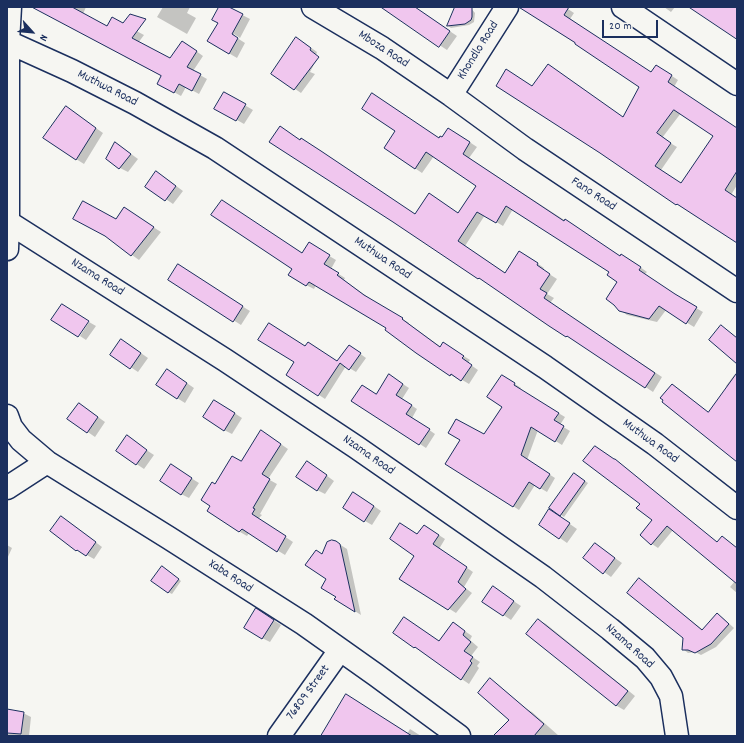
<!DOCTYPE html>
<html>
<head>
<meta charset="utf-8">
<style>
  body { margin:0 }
  #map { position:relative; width:744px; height:743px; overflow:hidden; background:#f6f6f2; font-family:Dekko,sans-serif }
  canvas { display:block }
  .frame { position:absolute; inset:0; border:8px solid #1b2f5e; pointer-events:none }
  .north { position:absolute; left:12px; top:12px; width:40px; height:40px; -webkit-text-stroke:3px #f6f6f2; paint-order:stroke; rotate:117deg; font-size:11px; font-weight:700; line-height:16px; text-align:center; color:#1b2f5e }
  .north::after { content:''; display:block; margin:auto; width:14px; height:18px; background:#1b2f5e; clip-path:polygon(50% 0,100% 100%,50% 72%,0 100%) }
  .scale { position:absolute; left:602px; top:20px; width:56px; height:18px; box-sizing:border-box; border:2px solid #1b2f5e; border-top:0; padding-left:5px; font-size:12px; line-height:14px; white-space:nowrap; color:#1b2f5e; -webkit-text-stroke:3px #f6f6f2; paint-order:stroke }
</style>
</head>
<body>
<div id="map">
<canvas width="744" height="743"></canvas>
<div class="frame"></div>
<div class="north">N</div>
<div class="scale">20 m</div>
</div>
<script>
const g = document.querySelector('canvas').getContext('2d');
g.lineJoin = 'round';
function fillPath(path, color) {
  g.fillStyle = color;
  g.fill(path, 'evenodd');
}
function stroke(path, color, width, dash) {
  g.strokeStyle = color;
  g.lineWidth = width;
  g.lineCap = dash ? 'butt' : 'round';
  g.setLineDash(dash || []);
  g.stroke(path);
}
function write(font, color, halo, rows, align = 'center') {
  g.font = font + ' Dekko,sans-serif';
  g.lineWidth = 3.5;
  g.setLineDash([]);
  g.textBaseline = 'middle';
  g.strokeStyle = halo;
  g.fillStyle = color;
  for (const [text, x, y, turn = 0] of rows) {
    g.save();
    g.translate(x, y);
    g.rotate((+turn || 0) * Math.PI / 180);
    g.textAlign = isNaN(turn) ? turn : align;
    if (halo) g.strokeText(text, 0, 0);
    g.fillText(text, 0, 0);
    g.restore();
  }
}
fillPath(new Path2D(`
  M50,7H86L83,14L107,27L112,18L144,35L138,43L170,59L189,46L203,56L193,71L207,79L199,94L186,87L181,96L165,87L162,76L125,57V56Z
  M163,7H190L187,13L196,18L187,34L157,17Z
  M220,7H227L250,19L240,38L234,34V36L245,43L237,58L208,41L219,23Z
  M381,7H414L457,36L447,50Z
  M457,7H470L475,13L474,22L469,25L451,28L448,26Z
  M529,7H565L574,13L570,19L651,73L663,70L678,80L674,87L737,129V185L731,195L737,199V242L677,204L532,87L623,118L640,87L577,43ZM681,113L715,136L681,184L661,170L677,147L662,138Z
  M664,7H675L671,12Z
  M303,42L317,52L316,55L318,57L310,72L315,74L301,93L273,74Z
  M224,93L253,110L244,124L216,108Z
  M73,112L103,133L84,164L76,159Z
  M456,133L477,147L469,158L621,257L629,259L647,272L645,274L682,300L703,312L694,327L666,310L657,322L627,315L620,310L619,282L610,272L513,209L503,226L485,215L465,246L505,273L527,256L544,268L543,270L557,279L547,294L554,298L550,303L662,377L653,392L574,339L567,336L300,140L416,215L458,214L477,185L434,156L422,173L385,148L439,139Z
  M116,143L138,159L128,172L120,168Z
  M164,177L183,191L173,204L147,186Z
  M131,213L161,232L139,260L107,237L116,220Z
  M316,248L336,260L331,269L345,278L344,280L372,300L409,323V324L441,347H450L470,360L468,363L478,370L469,384L459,378L458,379L451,375L387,328L316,285L314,289L306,285L303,254Z
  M170,280L206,284L250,311L241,325Z
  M89,322L96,326L86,340L80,336Z
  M128,344L148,358L138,372L111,354Z
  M305,347L337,362L355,350L366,358L356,372L346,366L325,399L319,395Z
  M735,374L737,376V460L672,385L679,389L709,413L727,388L726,386Z
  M175,375L194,388L185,403L177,398Z
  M395,379L409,388L402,399L417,409L412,418L435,434L426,448L353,400L376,395Z
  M509,380L521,388L520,390L565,417L560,425L570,431L562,445L538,430L527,460L555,478L547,492L535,485L519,510L513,506L484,436L503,407Z
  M222,405L242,418L232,434L224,430Z
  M87,409L105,422L95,437L69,419Z
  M269,436L288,449L268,479L277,484L260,514L262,515L258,519L293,542L285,555L249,533L247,536L240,532L208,511L212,506L216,485Z
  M134,442L154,455L144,469L117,451Z
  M615,460L621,464L718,543L723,538L737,548V593L730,587L735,581L673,530L658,548L652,544L653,520L641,504Z
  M315,467L334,481L325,494L317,490Z
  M178,470L199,483L189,498L181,494Z
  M577,476L588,483L564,517L550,507Z
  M361,497L381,511L372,525L365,521Z
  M557,515L577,529L567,543L540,524Z
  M69,522L102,547L94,559L85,554Z
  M431,530L445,539L439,549L473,572L464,587L472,593L456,613L400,578L415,556L418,535Z
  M336,542L347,549L361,615L336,599L337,597L327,579L322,555Z
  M595,544L622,563L611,577L585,558Z
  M7,545L12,548L7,559Z
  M165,569L181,581L172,594L168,592Z
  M639,579L703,630L717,614L723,618L734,628L716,647L701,655L695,652L688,653L683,649L684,638Z
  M500,592L521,606L511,620L484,602Z
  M264,614L281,625L270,642L262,638Z
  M538,620L546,624L635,696L624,710L617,706L527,633Z
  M453,623L472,636L470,640L478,647L471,656L480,662L477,666L479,668L469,684L415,647L440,642Z
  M490,679L496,683L525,708L532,712L559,736H508L510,720Z
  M7,711L23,713L31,717L29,736H7Z
  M410,729L421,736H322L407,734Z`), '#0003');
const building = new Path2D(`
  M32,7H72L107,26L112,17L123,23L130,14L146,19L132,38L170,58L182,41L197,51L187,67L201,74L192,91L179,84L174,93L157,84L161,76Z
  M219,7H229L243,14L232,34L238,38L229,54L207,41L218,23L212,20Z
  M381,7H415L450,31L439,47Z
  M455,7H472V17L471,20L465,24L447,26Z
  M519,7H569L564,15L651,72L656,65L672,75L668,82L737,128V171L725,190L737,198V243L677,204L676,205L600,153L496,86L506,69L532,86L548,64L623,117L639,87L575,44V43ZM674,110L713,136L681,183L655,166L671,143L657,133Z
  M689,7H737V39Z
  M296,37L311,48L310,50L319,57L294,90L271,74Z
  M224,92L246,104L236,121L214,109Z
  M372,93L439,138L440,136L442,137L448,128L470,142L463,154L564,221L565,219L620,256L621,254L641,267L639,270L675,294L697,307L686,324L659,306L649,319L619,311L614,305L606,299L617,282L607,275L609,272L506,206L496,223L477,212L458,241L505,273L519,251L538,263L537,265L550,274L540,289L547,293L544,298L655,373L645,388L567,336L566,337L549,326L479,278L478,279L393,222L269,142L280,126L300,140L301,138L321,151L415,214L429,193L458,213L476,186L426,152L415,169L384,148L395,131L362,109Z
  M66,106L96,128L76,160L43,138Z
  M115,142L131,154L119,169L106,159Z
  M156,171L176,186L165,201L145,187Z
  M222,200L302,253L309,242L330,255L324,264L339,273L337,275L364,295L403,318L402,319L440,347L443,342L464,356L462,358L472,365L461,381L451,374L450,376L416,353L385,330L386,328L309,282L306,286L288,275L292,269L211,215Z
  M83,201L116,219L124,207L154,227L131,256L105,236L73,219Z
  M178,264L243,306L233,322L168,280Z
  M62,304L89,321L78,337L51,320Z
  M269,323L305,346L308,342L337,361L349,345L361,353L349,370L340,363L318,396L286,375L294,362L258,340Z
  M721,325L737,338V364L709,340Z
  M121,339L141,353L130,369L110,355Z
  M167,369L187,383L177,399L156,385Z
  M737,373V462L662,402L663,400L660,398L672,384L708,412Z
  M389,374L403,384L396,395L412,405L406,414L430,429L419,445L351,401L362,385L376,394Z
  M502,375L515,383L514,385L559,413L554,420L564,426L555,442L531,427L521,455L550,474L540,489L529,482L513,507L445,464L460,440L448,433L456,419L484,434L502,407L487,397Z
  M214,400L235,413L224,431L203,417Z
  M79,403L98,417L87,433L67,419Z
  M261,430L281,444L262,474L270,479L253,508L255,509L252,514L286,536L277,552L242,529L239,532L207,511L210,506L201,500L212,482L215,484L232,456L241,461Z
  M127,435L147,450L136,465L116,451Z
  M595,446L614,459H615L717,542L722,536L737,548V584L667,526L651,545L640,535L652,520L636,508L640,504L583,461Z
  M307,461L327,475L317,491L296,477Z
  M171,464L192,478L181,495L160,481Z
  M574,473L585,481L560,516L549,508Z
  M353,492L374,506L364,522L343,508Z
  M549,509L570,523L559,539L539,525Z
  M61,516L96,542L86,556L77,550L76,551L50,531Z
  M400,523L417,534L424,525L439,535L433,544L467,567L458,582L466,589L448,610L399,579L414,556L390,539Z
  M332,540L336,541L340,544L355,612L334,599L336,597L321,588L326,579L305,565L316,550L322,554L327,542Z
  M595,543L615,558L603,574L583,558Z
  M162,566L179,579L168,593L151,581Z
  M639,578L702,630L717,613L729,624L711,644L695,653L688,650H682L683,638L627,593Z
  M493,586L514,601L503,616L482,602Z
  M256,608L274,620L262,639L244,628Z
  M404,617L439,641L453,622L465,631L463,635L471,642L464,651L473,657L470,661L472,663L461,680L415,647L414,648L393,633Z
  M538,619L628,691L616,706L526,634Z
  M490,678L544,724L534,736H493L509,720L478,693Z
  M346,694L412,736H321Z
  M7,709L24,712L21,734L7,733Z`);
fillPath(building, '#f0c6ee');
stroke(building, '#1b2f5e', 1);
const minor = new Path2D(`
  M313,7L382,48L451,95L525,149L737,291
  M623,7L737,84
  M8,42L72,71L135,103L215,148L545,367L655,444L737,508
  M451,95L507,7
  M8,222L225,360L356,447L543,577L610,629L645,658L661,677L671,696L677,736
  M7,249L8,222V42L10,7
  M7,416L11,427L21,440L47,462L169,538L304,624L376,675L459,736
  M7,488L47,462
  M279,736L340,650`);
stroke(minor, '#1b2f5e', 25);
stroke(minor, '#f6f6f2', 22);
write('13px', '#1b2f5e', '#f6f6f2', [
  ["Mboza Road",383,50,33],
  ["Khondlo Road",479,51,-58],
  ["Muthwa Road",107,89,27],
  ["Fano Road",593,195,33],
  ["Muthwa Road",382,259,34],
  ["Nzama Road",97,278,32],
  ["Muthwa Road",650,442,36],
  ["Nzama Road",368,456,35],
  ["Xaba Road",230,577,33],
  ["Nzama Road",629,647,42],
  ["76809 Street",309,693,-54]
]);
</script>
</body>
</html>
